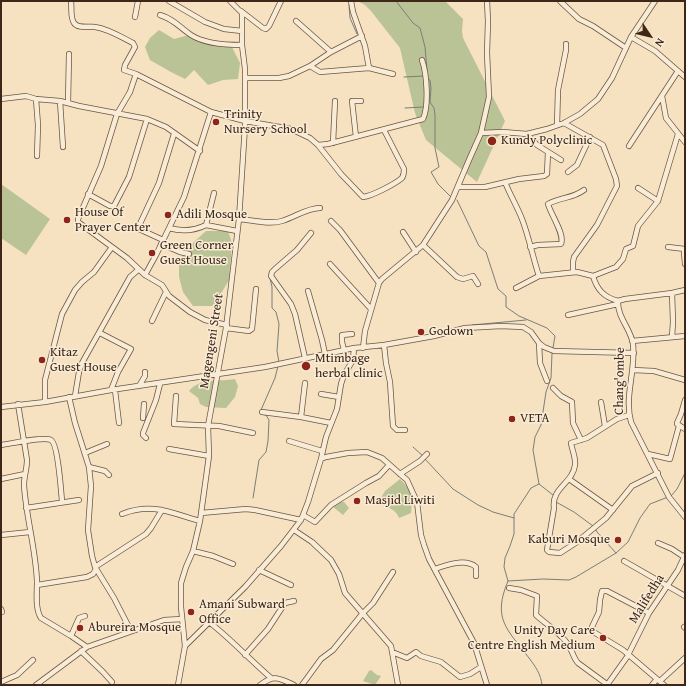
<!DOCTYPE html>
<html>
<head>
<meta charset="utf-8">
<style>
  body { margin:0 }
  #map { position:relative; width:686px; height:686px; overflow:hidden; background:#f6e1c0; font-family:"Gentium Book Plus",serif }
  canvas { display:block }
  .frame { position:absolute; inset:0; border:2px solid #3e2618; pointer-events:none }
  .north { position:absolute; left:630px; top:16px; width:40px; height:40px; -webkit-text-stroke:3px #f9ecd6; paint-order:stroke; rotate:125deg; font-size:11px; font-weight:700; line-height:16px; text-align:center; color:#3e2618 }
  .north::after { content:''; display:block; margin:auto; width:14px; height:18px; background:#3e2618; clip-path:polygon(50% 0,100% 100%,50% 72%,0 100%) }
</style>
</head>
<body>
<div id="map">
<canvas width="686" height="686"></canvas>
<div class="frame"></div>
<div class="north">N</div>
</div>
<script>
const g = document.querySelector('canvas').getContext('2d');
g.lineJoin = 'round';
function fillPath(path, color) {
  g.fillStyle = color;
  g.fill(path, 'evenodd');
}
function stroke(path, color, width, dash) {
  g.strokeStyle = color;
  g.lineWidth = width;
  g.lineCap = dash ? 'butt' : 'round';
  g.setLineDash(dash || []);
  g.stroke(path);
}
function write(font, color, halo, rows, align = 'center') {
  g.font = font + ' "Gentium Book Plus",serif';
  g.lineWidth = 3;
  g.setLineDash([]);
  g.textBaseline = 'middle';
  g.strokeStyle = halo;
  g.fillStyle = color;
  for (const [text, x, y, turn = 0] of rows) {
    g.save();
    g.translate(x, y);
    g.rotate((+turn || 0) * Math.PI / 180);
    g.textAlign = isNaN(turn) ? turn : align;
    if (halo) g.strokeText(text, 0, 0);
    g.fillText(text, 0, 0);
    g.restore();
  }
}
fillPath(new Path2D(`
  M358,1H445L463,19L462,31L463,38L505,121L477,182L426,140L415,113L400,48L371,11L365,5Z
  M159,30L174,39L189,35L232,47L240,63L238,79L223,80L208,85L194,70L185,79L171,72L150,60L145,47L150,38Z
  M1,184L50,219L26,255L1,238Z
  M206,231H228L232,243L229,280L216,302L212,306H193L183,292L179,277V266L184,251Z
  M235,379L238,386L235,397L226,408L206,407L200,404L198,398L189,391C201,377 219,382 235,379Z
  M400,479C412,491 413,496 411,513L399,518C397,510 386,506 378,503L385,491Z
  M336,501L344,502L349,508L343,515L332,506Z
  M371,670L377,675L381,676L375,685L363,681L369,671Z`), '#b9c395');
stroke(new Path2D(`
  M396,1L413,23L420,28L425,47L427,70
  M349,5L350,18L357,34
  M404,77L424,76
  M428,79L430,80L431,88L430,102L434,108L435,115V148L439,167L431,172L438,184L451,197
  M405,108L424,107
  M457,200L479,246L486,252L498,289L506,296V307L519,316L547,328L555,336L553,348
  M270,278L272,287V308L276,312L279,324L277,351L279,362
  M472,325L526,320
  M552,353L551,378L546,392L541,425L535,437L533,450L539,484L553,495
  M261,410L275,378L278,366
  M413,447L423,456
  M425,459L453,489L478,505L493,512L514,518
  M671,496L677,489L685,473
  M253,498L259,460L266,452L268,441L269,420L266,415L260,414V413
  M556,502L574,512L593,526
  M595,528L597,532L616,553
  M508,581L504,567L505,558L510,546L514,534V514L531,488L539,484
  M542,685C541,674 535,666 529,658C507,629 492,619 508,581L543,579L569,580L576,577L616,553L628,542L640,518L650,504L668,497`), '#797f7a', 1);
const minor = new Path2D(`
  M71,1C72,8 70,17 74,23C78,29 89,26 95,27C109,29 121,37 133,43L135,47L125,65L124,70L136,74L211,112L245,121L291,129L310,138L318,145L341,174L363,197C372,196 395,184 402,178C404,175 404,172 404,169L384,130
  M169,1L205,22L224,29L242,31
  M351,1L353,12L365,46L369,68
  M560,1L579,19L593,26L626,48
  M241,11L263,28L266,29L269,26L281,1
  M160,15C174,19 179,27 191,35C205,44 225,45 242,45
  M135,17L138,1
  M296,21L331,52
  M631,37L655,51L685,77
  M310,66L320,72L369,68L393,74
  M136,74L130,92L117,114L101,166L78,219V222L127,258L145,275L162,285L169,296L190,312L205,320L227,325
  M246,78H279L289,76L310,66L331,52L362,36
  M662,96L666,118L685,142
  M1,99L26,96L36,99L60,101L79,106L147,119L166,127L200,151
  M36,99L38,125L37,156
  M60,101L63,147
  M68,103L69,54
  M564,123L603,145L616,179L617,186L597,225L574,257L573,262V272
  M557,125L558,90L566,50V44
  M481,133L503,132L527,134L547,129L564,123L580,114L598,99L612,78L631,37L655,1
  M527,134L537,145L561,160
  M356,137L352,101H361
  M333,143L335,101
  M318,145L328,144L423,119C429,106 427,74 422,60
  M629,146L678,71
  M568,172L577,165L590,137
  M505,182C510,195 517,206 522,219C529,237 533,258 539,276
  M459,187H485L519,179L544,176L547,174L548,152
  M638,188L658,201
  M88,194L110,206H114L129,177L147,119
  M239,219C252,220 269,225 282,221C295,217 307,208 320,208
  M331,221L340,230L379,283
  M206,225L237,231
  M169,228C183,232 194,231 206,225L214,193
  M403,232L416,252
  M163,240L139,229L138,228L159,183L174,134
  M161,244L180,252L189,254
  M423,245L457,277L463,279L473,276L478,284
  M530,247L538,245L561,244C565,234 551,215 548,204C560,197 572,199 584,190
  M668,247L685,249
  M685,249L684,252L685,264
  M330,264L371,309
  M145,275L156,255L184,197L211,112
  M593,276L616,267L623,259L626,249L633,246L638,226L658,201L678,134
  M516,288L539,276L577,272L593,276C597,290 604,297 618,301
  M685,290L672,293L625,299L618,301C617,317 631,329 633,344C636,371 624,396 631,422L669,497L685,517
  M308,291L322,340L325,354
  M568,315L618,304
  M152,321L166,292
  M226,328L249,331L252,329L256,289
  M100,333L131,349L118,372L111,390
  M672,337L673,322L672,293
  M632,341L685,336
  M539,343L540,363L547,381
  M384,345L386,363L390,382L393,426L397,430H405
  M363,348L365,331L379,283L382,279L423,245L452,200L469,160L481,133L489,97L487,53L488,21L487,1
  M344,350L342,342V335L352,334
  M305,358L295,314L291,304L271,276L272,272L275,269L297,250L311,233
  M633,370L654,371L685,380
  M139,386L145,376V372
  M553,388L561,396L572,402L573,423L581,440
  M115,390L119,423
  M321,394L339,397
  M75,396L79,372L82,363L130,277L138,270
  M176,396L174,424L219,426L253,433
  M69,397L75,423L89,467L91,486L88,530L92,556L95,567L114,598L131,631
  M685,400L681,414L677,423V424L685,429
  M45,402V380L62,314L75,290L82,282L94,272L112,247
  M601,402L605,426
  M18,404L27,460C27,469 24,476 24,485C26,517 36,550 37,582C37,593 35,609 41,618L71,636L87,647L164,620L182,619
  M1,407L45,402L111,390L265,367L354,348L384,345L434,336L465,328L501,326L523,327L531,332L539,343L544,347L554,351L634,353
  M262,412L301,417L331,423
  M629,415L617,419L587,438L571,443C572,450 576,458 575,465C573,483 551,488 554,508L547,550L549,552L560,553L577,542L606,518L632,486L658,473
  M301,417L305,383
  M143,418L144,404
  M146,438L143,435V433L156,400L160,384
  M289,441L322,451
  M1,445C10,444 44,436 51,440C58,444 61,491 62,501
  M169,449L209,456
  M85,453L107,444
  M648,454L670,459L679,426
  M321,459L326,457L348,453L367,452L382,458L400,474L407,480L417,502L421,535L424,545L429,559L474,643L487,685
  M89,467L105,471L109,475
  M400,474L420,461L427,454
  M1,479L25,474
  M569,479L613,510
  M26,508L79,500
  M201,513L246,509L255,510L301,520
  M122,514C152,502 171,513 200,521
  M303,515L315,522L331,505L366,483L379,476L389,465
  M294,530L312,542L331,560L339,574L345,593L391,646L398,685
  M1,535L30,532
  M658,543L672,549L684,557
  M193,551L213,556L233,564
  M624,561L685,596
  M95,567L146,534L151,528L162,510
  M435,569C446,565 465,558 476,567V576
  M259,570L291,585
  M37,585L87,577L93,574L96,569
  M509,588L521,590L537,596L536,615C547,625 559,632 567,643C572,649 573,658 578,663L608,685
  M1,609L2,612
  M649,613L607,591H602L600,600L599,612L591,629L592,631L623,650L664,685
  M209,622C231,639 250,660 271,678
  M684,627L685,628
  M71,636L79,618L85,616
  M185,646L245,587L281,546L301,520L308,502L321,459L326,437L337,409L341,384L344,375L353,360L354,348
  M81,651L103,672L112,682
  M392,652L407,658L416,652L421,656L441,662L460,677L470,674L481,667
  M245,655L268,629L285,603L294,601
  M660,681L685,658
  M1,682L17,675L33,660
  M36,685L87,647
  M178,685L185,646L181,607V583L186,567L193,551L200,521L209,456L208,426L226,328L239,219L245,126V69L242,45V13L230,1
  M260,685C274,674 279,678 294,685
  M302,685L321,659L333,650L363,613L373,603L393,572
  M607,685L627,657L649,613L678,570L685,555
  M652,685L657,679`);
stroke(minor, '#6c5542', 6);
stroke(minor, '#f9ecd6', 4.5);
for (const [x, y, r, color] of [
  [216,122,4,"#8f2418"],
  [492,141,5,"#8f2418"],
  [168,215,4,"#8f2418"],
  [67,220,4,"#8f2418"],
  [152,253,4,"#8f2418"],
  [421,332,4,"#8f2418"],
  [42,360,4,"#8f2418"],
  [306,366,5,"#8f2418"],
  [512,419,4,"#8f2418"],
  [357,501,4,"#8f2418"],
  [618,540,4,"#8f2418"],
  [191,612,4,"#8f2418"],
  [80,628,4,"#8f2418"],
  [603,638,4,"#8f2418"]
]) {
  const dot = new Path2D();
  dot.arc(x, y, r, 0, 2 * Math.PI);
  g.fillStyle = color;
  g.fill(dot);
  stroke(dot, '#f9ecd6', 1.5);
}
write('13px', '#3e2618', '#f9ecd6', [
  ["Trinity",224,115],
  ["Nursery School",224,130],
  ["Kundy Polyclinic",501,141],
  ["House Of",75,213],
  ["Prayer Center",75,228],
  ["Adili Mosque",176,215],
  ["Green Corner",160,246],
  ["Guest House",160,261],
  ["Godown",429,332],
  ["Kitaz",50,353],
  ["Guest House",50,368],
  ["Mtimbage",315,359],
  ["herbal clinic",315,374],
  ["VETA",520,419],
  ["Masjid Liwiti",365,501],
  ["Kaburi Mosque",610,540,"right"],
  ["Amani Subward",199,605],
  ["Office",199,620],
  ["Abureira Mosque",88,628],
  ["Unity Day Care",595,631,"right"],
  ["Centre English Medium",595,646,"right"]
], 'left');
write('13px', '#3e2618', '#f9ecd6', [
  ["Magengeni Street",212,341,-81],
  ["Chang'ombe",620,381,-89],
  ["Malifedha",647,599,-58]
]);
</script>
</body>
</html>
